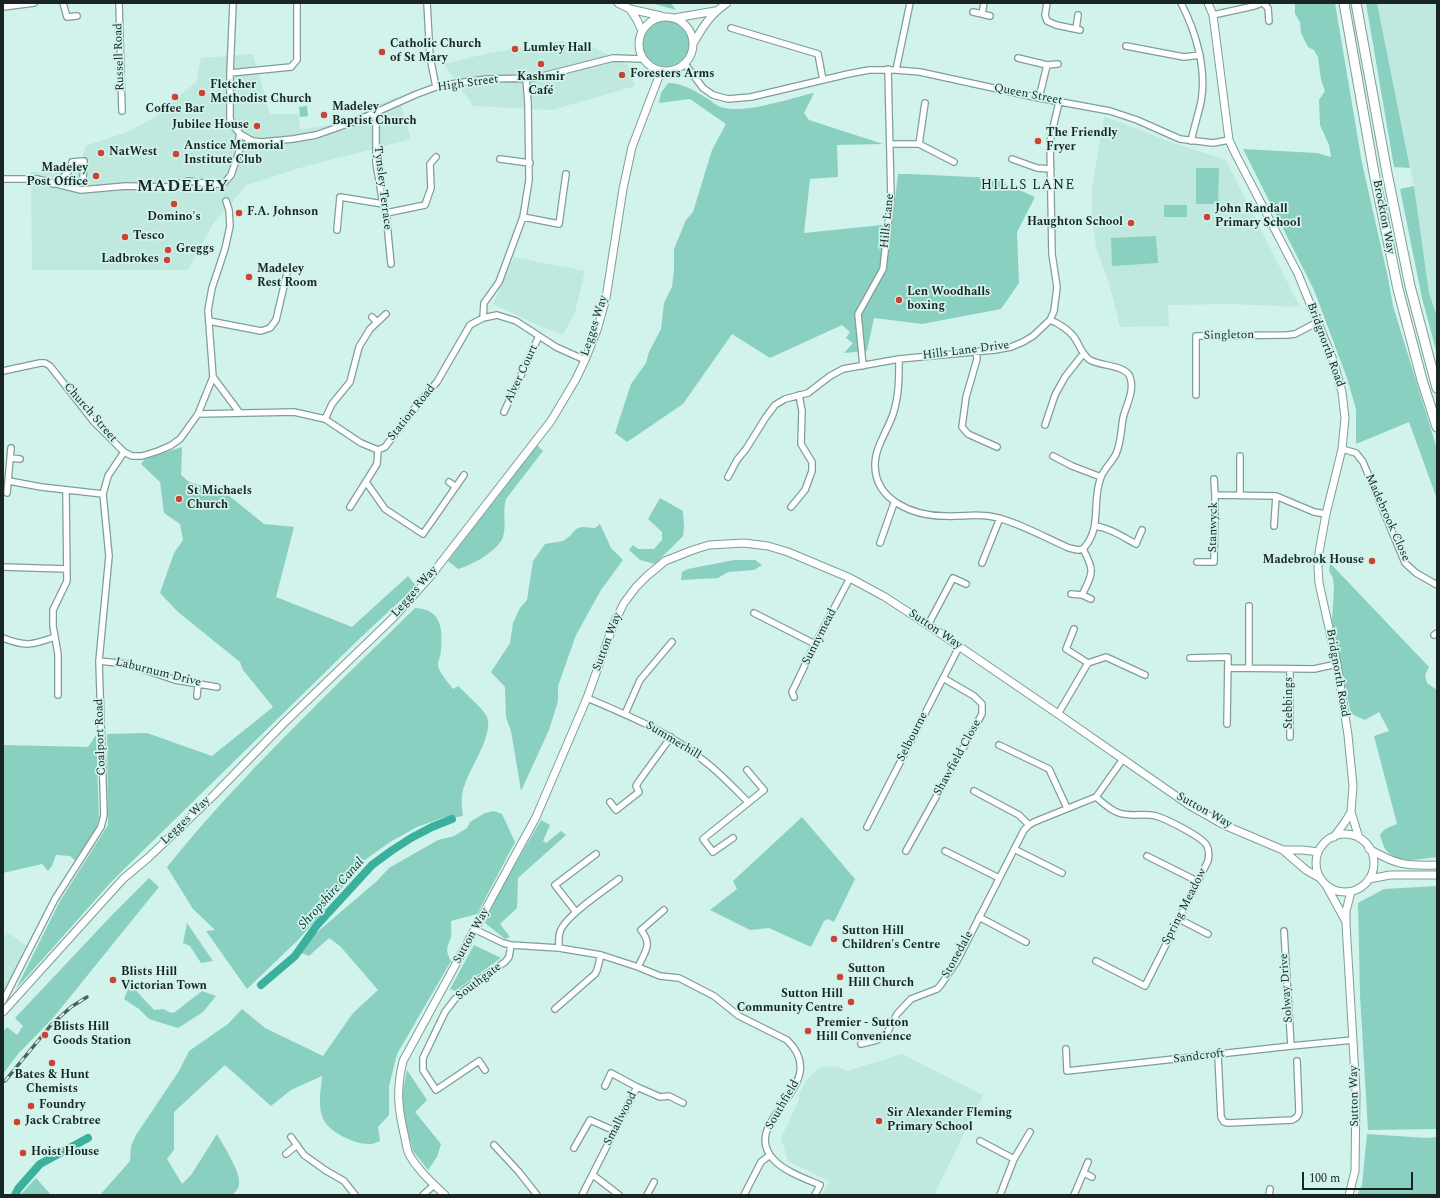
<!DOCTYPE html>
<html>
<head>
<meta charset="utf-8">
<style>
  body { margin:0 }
  #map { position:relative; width:1440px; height:1198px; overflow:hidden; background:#d1f3eb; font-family:Spectral,serif }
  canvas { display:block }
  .frame { position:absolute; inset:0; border:4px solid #192522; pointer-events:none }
  .scale { position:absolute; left:1302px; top:1172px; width:111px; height:18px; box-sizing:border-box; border:2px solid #192522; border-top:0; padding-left:5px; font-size:12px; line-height:14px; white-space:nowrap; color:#192522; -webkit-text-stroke:3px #d1f3eb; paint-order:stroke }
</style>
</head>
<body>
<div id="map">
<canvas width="1440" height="1198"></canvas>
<div class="frame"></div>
<div class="scale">100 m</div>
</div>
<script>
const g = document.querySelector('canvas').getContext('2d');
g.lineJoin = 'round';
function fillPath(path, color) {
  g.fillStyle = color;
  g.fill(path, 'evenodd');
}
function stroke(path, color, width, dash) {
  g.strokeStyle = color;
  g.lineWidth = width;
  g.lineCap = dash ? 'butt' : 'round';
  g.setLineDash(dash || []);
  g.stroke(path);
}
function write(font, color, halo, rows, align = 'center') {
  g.font = font + ' Spectral,serif';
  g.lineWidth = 3.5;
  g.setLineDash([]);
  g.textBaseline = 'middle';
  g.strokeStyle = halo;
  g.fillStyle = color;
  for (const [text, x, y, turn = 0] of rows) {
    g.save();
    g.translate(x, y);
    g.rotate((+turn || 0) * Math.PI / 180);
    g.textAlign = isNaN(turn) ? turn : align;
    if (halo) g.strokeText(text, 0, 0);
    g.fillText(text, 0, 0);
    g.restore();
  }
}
fillPath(new Path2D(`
  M1377,3H1437V316L1429,293L1414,186Z
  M562,41L593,47L630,66L635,86L552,110L473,106L444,64L489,53Z
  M253,54L270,114H299L300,129L317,127L335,124L398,96L411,139L303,167L247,185L213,224L188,270H32L31,172L79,173L85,146L130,131L153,118L196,82L201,58Z
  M1104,116L1168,141L1226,160L1300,307L1233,304L1168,305L1169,326L1120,327L1109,283L1096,247L1092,221V188Z
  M514,257L585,271L575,312L563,335L535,324L493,304Z
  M7,932L28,947L6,988L3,989V937Z
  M902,1054L983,1095L934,1195H822L829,1181L788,1161L781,1138L797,1104L800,1093L808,1078L818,1069L828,1066L837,1067L847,1071Z`), '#bfe9df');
fillPath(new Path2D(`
  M651,3H671L676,10Z
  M1295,3H1335L1362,163L1387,273L1393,306L1437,449V499L1409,422L1356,444V409L1347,378L1314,290L1243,149L1317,153L1331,157L1329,145L1320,125L1319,100L1325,91L1321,80L1318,57L1314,50L1308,47L1301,33L1300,22L1295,14Z
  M1366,3H1377L1410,168L1394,167Z
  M643 44a23 23 0 1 1 46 0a23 23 0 1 1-46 0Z
  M668,83C683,83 696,91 708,99C712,101 716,106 721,107C743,115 791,98 814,93L804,113L809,120L883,144L837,145L838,177L810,179L804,233L892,224L898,174H910L992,178L1035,197L1017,232L1019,283L1001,309L922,324L874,318L867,351L844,353L853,343L846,338L850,332L842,325L770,358L732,334L683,404L627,442L615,433L631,384L646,363L649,352L661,329L664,303L672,287L674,270V249L686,220L693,212L712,150L726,124L690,99L659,103L661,93Z
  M307,106L308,116L300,117L299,107Z
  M1196,168H1219L1218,204H1196Z
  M1414,186L1429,293L1437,316V354L1422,298L1400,189Z
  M1187,205V217H1164V205Z
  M1156,236L1158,263L1112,266L1111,238Z
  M537,445L543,451L506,499C502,511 507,524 503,537C499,550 471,566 458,569L448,561Z
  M182,447L181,475L189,482L227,494L264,524L294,527L276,597L352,627L408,576L416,586L358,640L112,881L16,989L60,901L108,825L107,734L147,733L212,756L273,707L243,670L240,662L178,612L160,593L174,553L183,540L180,524L164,513L160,482L141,464L145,459Z
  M660,498L683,511L684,527L683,536L655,564L640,560L629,550L633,545L638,549H654L662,540V532L648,519Z
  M600,524L611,548L623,560L601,590L576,635L558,686V701L549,730L521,791L511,731L506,717L505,687L491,672L510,643L513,623L520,608L527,600L533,561L545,544L563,541L570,536L576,529L582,527L595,528Z
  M734,560H755L762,565L754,570L728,572L718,578L681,580L682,572L688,569Z
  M1330,563L1429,667L1425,675L1427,683L1437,690V857C1421,859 1398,865 1386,850C1383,846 1382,840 1380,835C1384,828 1390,827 1397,824L1374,736L1389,731L1379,712L1365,720L1351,714L1332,622L1334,587L1333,578L1329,571Z
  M415,608C441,609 443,628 441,651C441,657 436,662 439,669C442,676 449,683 453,689L458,686C465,693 481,707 486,715C496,731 470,768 465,784C461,794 461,805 463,815L459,817H445L417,827L390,842L365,860L314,922L298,940L247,989L206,931L215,930L193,909L167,867C242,774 330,692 415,608Z
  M96,735L99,817L97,826L77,862L70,856L56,855L52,866L48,871L42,864L3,873V745L88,747Z
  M494,811L502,814L515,842L477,914L451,921C451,926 452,932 451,937C447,949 445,949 451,961L397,1054L389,1086V1115L378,1127L380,1141C377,1142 372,1145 368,1144C354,1144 326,1131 322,1116C318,1102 321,1090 322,1076L291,1090L271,1106L225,1065L174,1112V1150L167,1159L182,1184L191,1175L217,1134C223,1145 241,1172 239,1184C239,1188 235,1192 233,1195H100L130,1161L131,1146L136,1135L179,1071L189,1051L228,1024L242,1009L265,1028L323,1056L353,1013L378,990L340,946L329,938L309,956L295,951L377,881L389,868L438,840L454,836L467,828L470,822L485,813Z
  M802,817L855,879L834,922L828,919L824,921L811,947L769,928L750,930L710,910L737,889L733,881Z
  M541,820L550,825L543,841L546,843L561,831L566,835L518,878L517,908L500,924L510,937L505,939L485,923L497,895Z
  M149,878L159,887L53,1018L18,1054L3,1074V1032L7,1027L17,1035L23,1026L15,1018L113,914Z
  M1437,886V1129L1368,1130L1360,995L1358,903L1384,889Z
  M187,923L213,961L201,963L190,946L183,943Z
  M474,945L501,958L455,991L450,989Z
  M130,984L154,1010L163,1009L171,1013L175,1012L202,991L216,996L203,1012L178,1028L149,1019L139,1009L124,999Z
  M407,1070L427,1100L415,1112L441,1144L437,1157L428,1170L413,1151L405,1122L402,1096Z
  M1367,1134L1427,1138L1437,1137V1195H1357L1362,1185Z
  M36,1178L51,1195H21V1194Z`), '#89d0c0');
stroke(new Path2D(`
  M261,985L295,956L317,925L372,865L391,851L411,838L432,827L452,819
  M15,1195L18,1189L40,1164L88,1138`), '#3bb19d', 8);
const minor = new Path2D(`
  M63,3L67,17L77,16
  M119,3L122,111
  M233,3L230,73V118L231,122L240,134L252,141L262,142L293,139L316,135L356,121L417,94L436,87L457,83L487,79L535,78L613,58L643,59
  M427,3L430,57L436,87
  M1047,3L1045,15L1047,21L1056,25L1080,30
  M1181,3C1196,32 1207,69 1201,102C1198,115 1194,128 1191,141
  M1263,3L1268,8L1269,21
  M3,7L34,3
  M973,12L982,14L984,3
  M982,14L990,16
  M1213,15L1254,6L1262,3
  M731,28L818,54L823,80
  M1076,29L1078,15
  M1126,46L1184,57L1200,55
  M1018,58L1047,65L1058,64
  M685,64L703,88L713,95L728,99L751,97L848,74L869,70H896L920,72L1039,98L1110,111L1137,120L1180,139L1213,143L1229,140
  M896,70L910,3
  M230,73L291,67L297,60V3
  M1039,98L1047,65
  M376,112V163L383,204L386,213L391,264
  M891,144H919L954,162
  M919,144L925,103
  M241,146L247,144L251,140
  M500,159L530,163
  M1012,159L1037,168L1051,169
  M3,179H37L81,190L126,186L167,187L188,181L212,184H218L225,182L231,175L241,146L238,142L240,134
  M53,184C62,178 71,173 72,162L84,161L83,178
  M386,213L425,205L431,188L430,164L436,157
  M523,217L559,224L566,174
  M337,230L340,197L383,204
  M372,317L377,322
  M483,318L484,303L499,282L523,217L529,180L528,103L526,79
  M209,321L261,331L270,328L276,320L287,273
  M976,351L977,359L966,397L962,427L968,434L997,447
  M899,359C899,377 899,394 894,411C889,429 875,446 875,465C875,501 914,516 945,516C962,517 977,513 994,517C1018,522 1046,538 1069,548L1078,550L1083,549C1103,528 1091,502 1101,477C1104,469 1112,462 1116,454C1121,443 1121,430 1123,418C1126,405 1135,391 1130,377C1126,365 1100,366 1090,360C1081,354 1080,345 1074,337C1069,330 1058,323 1050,320
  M863,366L858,314L883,269L891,198L888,69
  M3,371L40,363H45L50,366L94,422L124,452L132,456H142L158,451L170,446L180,439L198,414L213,377L208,310L212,288L225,249L230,226L229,210L226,201
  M213,377L239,412
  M1196,395V336L1287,335L1295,334L1318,322
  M504,412L539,336
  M198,414L294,412L325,419L361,443L378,450L385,447L422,399L437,382L470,325L483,318L497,315L516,321L556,347L585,360
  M325,419L332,404L350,382L359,347L370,329L386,314
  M1045,425L1055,395L1065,377L1083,354
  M1342,449L1356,453L1363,462L1405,563L1416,573L1437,585
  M1053,456L1072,466L1101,477
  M1240,456V496
  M11,458L20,459
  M728,477L737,460L746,449L766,417L775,405L785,399L808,393L830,376L843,369L899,359L995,350L1011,347L1023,342L1033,336L1050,320L1054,311L1057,287L1052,254L1050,141L1059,102
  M1214,479L1215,495
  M9,481L41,487L103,494
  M366,482L385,509L423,534L464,475
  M449,482L456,487
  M7,493L11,448
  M350,507L377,464L378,450
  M791,507L805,490L812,471V462L801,444L802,411L799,395
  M1095,526C1110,528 1123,537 1136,544L1142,530
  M1274,526L1276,496
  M880,543L894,503
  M1197,562H1214L1215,495L1276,496L1314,512L1326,514
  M982,563L1000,518
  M3,567L67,569
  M1071,594L1082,595L1091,599
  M1082,595C1093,573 1095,571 1083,549
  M1249,606V668
  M754,613L815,644
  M928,625L953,578L966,584
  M1074,629L1066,649L1088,663
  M1434,635L1437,633
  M3,638C26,647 32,645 55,637
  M1190,658L1228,657L1227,724
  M99,661L127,664L175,680L217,687
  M1228,668L1314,669L1337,664
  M1290,669V737
  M58,695V654L53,626V610L67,581L66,491
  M197,696L198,684
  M794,697L792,692L815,644L850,578
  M587,698C627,715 669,732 703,760C719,772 734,788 748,802
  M625,714L640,680L672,642
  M1058,714L1088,663L1106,657L1145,675
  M999,745L1049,769L1067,808
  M974,791L1019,815L1029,825
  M1096,797C1103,803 1110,810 1119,813C1131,817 1144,813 1156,816C1166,819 1203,837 1207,846C1209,850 1209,856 1208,861L1145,986L1096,961
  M610,802L616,810L639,792L636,786L639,781L671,737
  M867,827L959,647
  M733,838L713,852L703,839L764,790L747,770
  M1014,849L1062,873
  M906,851L982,714V704L974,696L943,678
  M945,851L999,878
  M1147,856L1197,881
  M576,912L555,885L596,854
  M979,917L1026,942
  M1179,919L1208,934
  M476,930L503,943L511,945L559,948L601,955L638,967L660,976L679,978L714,996L739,1016L787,1040C835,1086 736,1120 774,1160C784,1171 806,1179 820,1185L815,1195
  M1284,931L1291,1046
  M559,948C559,943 558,937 560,932C564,917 605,890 619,879
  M638,967C645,951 653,945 641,930L664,910
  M3,1001L55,899L101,827L104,815L99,661L109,556L103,494L108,476L124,452
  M555,1009L595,974L597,970L601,955
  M861,1044L877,1040L887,1033L897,1014L911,999L937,989L940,986L957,961L1024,830L1029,825L1034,822L1096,797L1123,759
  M1066,1049L1067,1071L1291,1046L1353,1040
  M1218,1055L1221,1117L1224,1122L1228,1123L1292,1120C1296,1118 1298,1117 1299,1112L1297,1061
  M485,1070L479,1061L436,1090L423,1070V1058L445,1012L455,999L466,989L505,962L509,957L511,945
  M605,1086L611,1073L637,1087
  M291,1137L304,1155L325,1170L344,1181L355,1195
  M980,1141L1014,1159
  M494,1145L519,1172L537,1195
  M574,1148L590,1120L615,1131
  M286,1154L297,1145
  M1084,1173L1092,1177
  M593,1175L619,1195
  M423,1195L434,1185
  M582,1195L637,1087L660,1097L669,1096L683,1103
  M647,1195L654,1182
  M744,1195L761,1162L770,1155
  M1000,1195L1014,1159L1030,1132
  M1074,1195L1088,1162
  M1269,1195L1270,1189`);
const tertiary = new Path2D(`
  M618,3L630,9L661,16
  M1208,3L1213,15L1229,140L1236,155L1298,274L1333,360L1342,392L1345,418L1342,449L1326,514L1319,552L1318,567L1319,583L1337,664L1348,735L1353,786L1351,812L1359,838
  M630,9L637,20L642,31
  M639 44a27 27 0 1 1 54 0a27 27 0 1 1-54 0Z
  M675,18L715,11
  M694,42C704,25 710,15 727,3
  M1316 863a29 29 0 1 1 58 0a29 29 0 1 1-58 0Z
  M1334,837L1345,822L1351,812
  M1369,849C1397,865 1405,866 1437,865
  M1283,850H1303L1318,852
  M1369,879L1390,875H1437
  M1326,885L1345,920
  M3,1012L123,879L149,857L214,795L284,723L393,618L429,578L551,421L576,379L585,360L597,330L606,298L623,189L632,147L661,71
  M445,1195C432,1183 419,1171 410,1156C407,1151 406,1144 405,1138C398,1109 396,1090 403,1061L536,817L587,698L614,623L624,603L636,587L647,576L665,561L693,550L709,545L744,543L768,546L788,552L850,578L885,597L928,625L1058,714L1189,805L1224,825L1283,850L1306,870L1320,878
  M1349,1195L1355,1171L1356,1092L1346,924V911L1351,892`);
const trunk = new Path2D(`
  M1344,3L1374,173L1398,289L1422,380L1437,427
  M1356,3L1387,173L1410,286L1437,388`);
stroke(minor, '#7f9e97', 8);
stroke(tertiary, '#7f9e97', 9);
stroke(trunk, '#7f9e97', 11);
stroke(minor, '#fff', 5.5);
stroke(tertiary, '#fff', 7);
stroke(trunk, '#fff', 9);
const rail = new Path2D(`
  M5,1081L51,1025L71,1007L87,997`);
stroke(rail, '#4f615d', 3.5);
stroke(rail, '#d1f3eb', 2, [6]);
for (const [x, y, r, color] of [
  [515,49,4,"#ce4134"],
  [382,52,4,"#ce4134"],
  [541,64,4,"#ce4134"],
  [622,75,4,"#ce4134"],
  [202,93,4,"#ce4134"],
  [175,97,4,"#ce4134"],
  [324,115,4,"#ce4134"],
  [257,126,4,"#ce4134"],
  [1038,141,4,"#ce4134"],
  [101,153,4,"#ce4134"],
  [176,154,4,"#ce4134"],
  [96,176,4,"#ce4134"],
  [174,204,4,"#ce4134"],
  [239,213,4,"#ce4134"],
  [1207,217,4,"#ce4134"],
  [1131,223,4,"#ce4134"],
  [125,237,4,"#ce4134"],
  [168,250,4,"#ce4134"],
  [167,260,4,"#ce4134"],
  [249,277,4,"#ce4134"],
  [899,300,4,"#ce4134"],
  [179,499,4,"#ce4134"],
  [1372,561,4,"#ce4134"],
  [834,939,4,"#ce4134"],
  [840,977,4,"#ce4134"],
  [113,980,4,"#ce4134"],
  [851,1002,4,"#ce4134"],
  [808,1031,4,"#ce4134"],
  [45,1035,4,"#ce4134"],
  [52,1063,4,"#ce4134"],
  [31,1106,4,"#ce4134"],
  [879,1121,4,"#ce4134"],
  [17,1122,4,"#ce4134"],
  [23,1153,4,"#ce4134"]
]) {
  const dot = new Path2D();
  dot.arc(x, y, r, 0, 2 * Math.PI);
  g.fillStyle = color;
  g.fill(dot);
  stroke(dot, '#d1f3eb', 1.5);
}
write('bold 12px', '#192522', '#d1f3eb', [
  ["Catholic Church",390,45],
  ["of St Mary",390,59],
  ["Lumley Hall",523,49],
  ["Foresters Arms",630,75],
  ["Kashmir",541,78,"center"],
  ["Café",541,92,"center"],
  ["Fletcher",210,86],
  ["Methodist Church",210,100],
  ["Madeley",332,108],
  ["Baptist Church",332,122],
  ["Coffee Bar",175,110,"center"],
  ["Jubilee House",249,126,"right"],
  ["The Friendly",1046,134],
  ["Fryer",1046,148],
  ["Anstice Memorial",184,147],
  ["Institute Club",184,161],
  ["NatWest",109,153],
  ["Madeley",88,169,"right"],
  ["Post Office",88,183,"right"],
  ["John Randall",1215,210],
  ["Primary School",1215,224],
  ["F.A. Johnson",247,213],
  ["Domino's",174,218,"center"],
  ["Haughton School",1123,223,"right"],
  ["Tesco",133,237],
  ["Greggs",176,250],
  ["Ladbrokes",159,260,"right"],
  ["Madeley",257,270],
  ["Rest Room",257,284],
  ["Len Woodhalls",907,293],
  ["boxing",907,307],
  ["St Michaels",187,492],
  ["Church",187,506],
  ["Madebrook House",1364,561,"right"],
  ["Sutton Hill",842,932],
  ["Children's Centre",842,946],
  ["Sutton",848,970],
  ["Hill Church",848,984],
  ["Blists Hill",121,973],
  ["Victorian Town",121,987],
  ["Sutton Hill",843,995,"right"],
  ["Community Centre",843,1009,"right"],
  ["Premier - Sutton",816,1024],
  ["Hill Convenience",816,1038],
  ["Blists Hill",53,1028],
  ["Goods Station",53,1042],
  ["Bates & Hunt",52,1076,"center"],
  ["Chemists",52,1090,"center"],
  ["Foundry",39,1106],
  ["Sir Alexander Fleming",887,1114],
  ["Primary School",887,1128],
  ["Jack Crabtree",25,1122],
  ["Hoist House",31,1153]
], 'left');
write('12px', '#192522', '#d1f3eb', [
  ["Russell Road",120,57,-92],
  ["High Street",468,84,-8],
  ["Queen Street",1028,95,11],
  ["Tynsley Terrace",382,188,83],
  ["Brockton Way",1383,217,79],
  ["Hills Lane",888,221,-84],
  ["Legges Way",595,326,-72],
  ["Singleton",1229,336,-1],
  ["Bridgnorth Road",1325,345,70],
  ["Hills Lane Drive",966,351,-7],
  ["Alver Court",522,374,-65],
  ["Church Street",90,413,49],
  ["Station Road",412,413,-51],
  ["Madebrook Close",1387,518,66],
  ["Stanwyck",1214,527,-89],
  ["Legges Way",415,592,-49],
  ["Sutton Way",935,630,34],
  ["Sunnymead",820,637,-63],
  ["Sutton Way",608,642,-69],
  ["Laburnum Drive",158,673,14],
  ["Bridgnorth Road",1337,673,80],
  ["Stebbings",1290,703,-90],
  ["Coalport Road",101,737,-92],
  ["Selbourne",913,737,-63],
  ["Summerhill",673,741,31],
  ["Shawfield Close",958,758,-61],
  ["Sutton Way",1204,811,29],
  ["Legges Way",186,821,-44],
  ["Spring Meadow",1185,907,-63],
  ["Sutton Way",472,936,-61],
  ["Stonedale",958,955,-61],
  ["Southgate",479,982,-37],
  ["Solway Drive",1287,988,-94],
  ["Sandcroft",1199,1057,-7],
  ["Sutton Way",1355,1096,-91],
  ["Southfield",783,1105,-60],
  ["Smallwood",621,1119,-63]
]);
write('italic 13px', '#00362d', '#d1f3eb', [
  ["Shropshire Canal",332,894,-48]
]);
g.letterSpacing = '1px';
write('14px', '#192522', '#d1f3eb', [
  ["HILLS LANE",1028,186]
]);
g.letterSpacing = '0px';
g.letterSpacing = '1px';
write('bold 16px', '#192522', '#d1f3eb', [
  ["MADELEY",183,188]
]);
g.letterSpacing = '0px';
</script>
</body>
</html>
